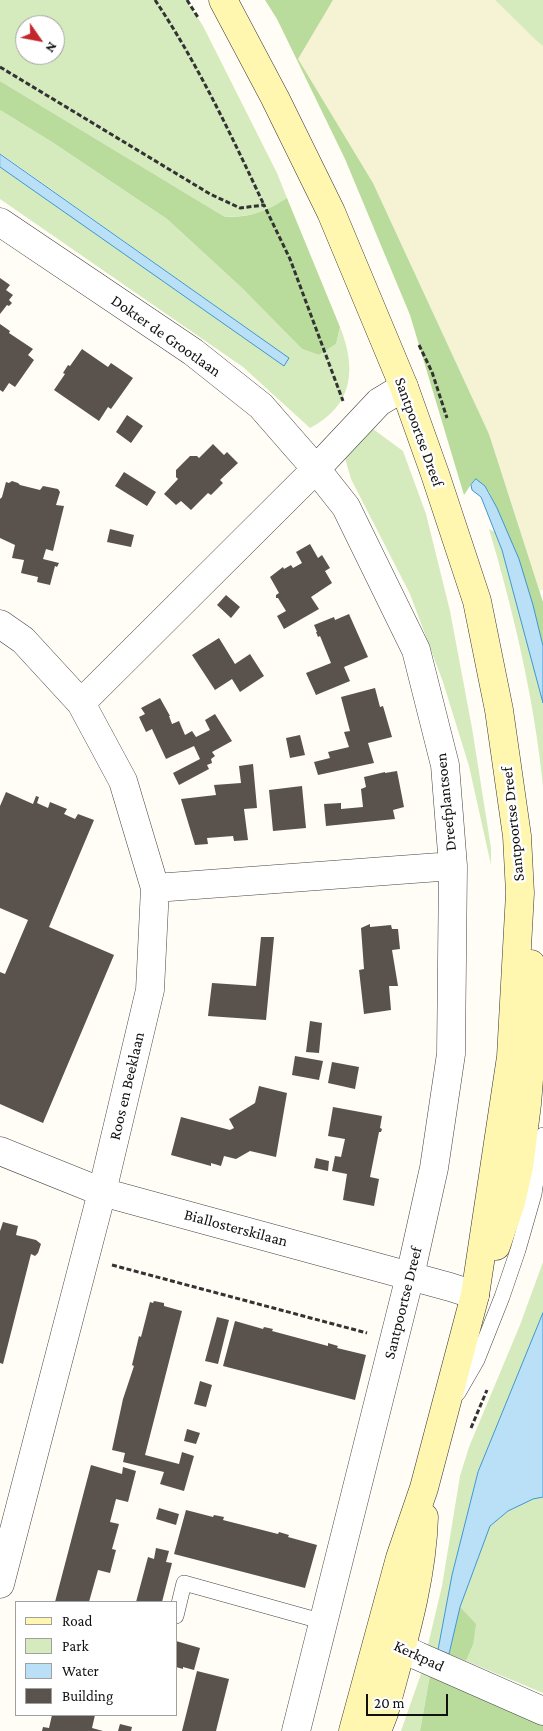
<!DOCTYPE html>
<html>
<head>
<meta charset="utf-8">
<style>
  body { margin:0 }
  #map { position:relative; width:543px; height:1731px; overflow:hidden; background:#fffdf5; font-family:"Crimson Pro",serif }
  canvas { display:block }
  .legend { position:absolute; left:15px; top:1601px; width:162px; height:115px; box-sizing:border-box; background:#fff; border:1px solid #a0a0a0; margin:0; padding:6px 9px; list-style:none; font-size:15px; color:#111 }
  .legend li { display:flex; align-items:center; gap:10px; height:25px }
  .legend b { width:25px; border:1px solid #a0a0a0 }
  .north { position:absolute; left:15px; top:15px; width:50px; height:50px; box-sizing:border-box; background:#fff; border:1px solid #a0a0a0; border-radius:50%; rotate:123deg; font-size:14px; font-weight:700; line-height:20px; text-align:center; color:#111 }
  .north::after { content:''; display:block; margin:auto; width:18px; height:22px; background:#c4262e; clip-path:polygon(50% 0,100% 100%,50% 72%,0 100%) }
  .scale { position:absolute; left:366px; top:1694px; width:82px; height:22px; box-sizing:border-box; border:2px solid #111; border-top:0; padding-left:6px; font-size:15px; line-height:18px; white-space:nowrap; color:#111; -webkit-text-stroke:4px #fff; paint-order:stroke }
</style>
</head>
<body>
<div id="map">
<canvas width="543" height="1731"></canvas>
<ul class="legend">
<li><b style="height:6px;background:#fff6b0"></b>Road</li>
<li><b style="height:14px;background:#d5ebbd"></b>Park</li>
<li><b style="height:14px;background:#b9e0f7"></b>Water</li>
<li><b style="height:14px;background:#5a524d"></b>Building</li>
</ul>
<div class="north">N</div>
<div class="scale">20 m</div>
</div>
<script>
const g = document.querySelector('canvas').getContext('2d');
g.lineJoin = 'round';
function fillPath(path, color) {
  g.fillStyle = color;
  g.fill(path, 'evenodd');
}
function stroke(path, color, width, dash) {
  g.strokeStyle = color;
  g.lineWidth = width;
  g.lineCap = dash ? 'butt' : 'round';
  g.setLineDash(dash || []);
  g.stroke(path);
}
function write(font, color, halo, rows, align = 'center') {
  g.font = font + ' "Crimson Pro",serif';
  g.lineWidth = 5;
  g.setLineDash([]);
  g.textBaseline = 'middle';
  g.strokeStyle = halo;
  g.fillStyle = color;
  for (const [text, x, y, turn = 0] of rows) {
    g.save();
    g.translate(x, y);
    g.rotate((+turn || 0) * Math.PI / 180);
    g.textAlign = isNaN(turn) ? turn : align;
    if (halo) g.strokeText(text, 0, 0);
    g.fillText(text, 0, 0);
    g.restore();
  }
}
fillPath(new Path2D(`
  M333,0H495L543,46V590H539L489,434L373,183L297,59Z`), '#f6f3d4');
fillPath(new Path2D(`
  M0,0H186L203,26L277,173L287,198C264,213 252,216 225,217L0,81ZM25,25H55V55H25Z
  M495,0H543V46L538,42Z
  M0,110L52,142L167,219L242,288L302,349L319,355L336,344L340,327C357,369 353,406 310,428L243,367L0,199V166L289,358L0,153Z
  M373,429L403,451L426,514L450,611L472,728L491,848V865L469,766L443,682L410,594L351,479L344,455L368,430Z
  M489,529L495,532L502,550L543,702V786C534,698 514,614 489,529Z
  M543,1262V1313L478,1472L452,1575L438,1650L427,1649L442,1586L460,1476L469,1447L520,1325Z
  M543,1497V1693L466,1661L473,1645L460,1607L490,1526L508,1511L533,1499Z
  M422,1671L430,1675L420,1731H401Z`), '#d5ebbd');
fillPath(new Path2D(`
  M265,0H333L298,59L373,183L489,434L543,602V646C530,593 513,542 489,492L485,486L474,480L464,495L410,315L345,159L277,19Z
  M0,81L225,217C251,217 265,212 287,198L340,327L336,344L319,355L302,349L242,288L167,219L52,142L0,110Z
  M460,1607L476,1624L473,1645L466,1661L449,1654Z
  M430,1675L543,1722V1731H420Z`), '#b9dc9c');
const water = new Path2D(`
  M0,154L289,358L284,366L0,167Z
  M476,479L485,486L497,508L519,559L533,605L543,646V703L502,550L481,497L472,490L471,485Z
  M543,1313V1497L533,1499L508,1511L490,1526L460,1607L449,1654L438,1650L452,1575L478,1472Z`);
fillPath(water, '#b9e0f7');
stroke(water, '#3f96cf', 1);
fillPath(new Path2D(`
  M0,278L10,285L6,290L13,295L9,300L12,303L9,306L7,305L0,314Z
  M0,324L10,331L9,333L33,349L28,355L34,360L15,387L9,383L3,392L0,390Z
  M82,349L108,367L111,363L133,378L111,409L108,407L99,421L54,390L65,374L63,373L68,365L70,366Z
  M127,415L143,426L131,443L116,432Z
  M213,444L224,455L227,452L238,463L220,480L223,483L211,495L208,493L191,510L181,501L176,505L164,494L178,479L176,477V470L190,456H197L199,458Z
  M124,472L156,492L147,506L115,486Z
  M12,481L18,483L20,485L40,490L43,486L58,489L60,492L56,505L64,506L53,551L46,549L43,559L59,563L57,567L55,566L50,585L37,582L38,577L21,573L24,560L12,558L15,545L0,538V499L2,497L6,482L9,483Z
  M110,529L134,535L131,547L107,542Z
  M310,544L318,558L322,555L330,568L325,571L332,583L311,597L319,609L284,629L277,616L286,611L278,598H276V595L279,593L270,577L283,567L284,569L291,565L293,568L302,563L296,552Z
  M226,595L240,607L231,618L217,605Z
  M349,614L368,657L344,667L350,681L316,695L306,673L331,663L320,636L318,637L316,632H317L314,625L334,617L335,620Z
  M219,638L235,664L250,654L264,676L240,692L232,679L215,690L192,655Z
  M375,688L380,707L383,706L392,737L368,743L374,763L318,775L314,762L330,758L328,752L349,747L344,732L350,731L341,697Z
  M160,698L170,716H169L172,724L179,721L185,735L192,731L196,737L210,730L205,720L215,714L232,741L212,752L215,756L211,759L212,763L207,765L209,769L179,785L173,773L200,759L194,746L166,759L152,729L146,732L139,717L145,714L141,708Z
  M300,735L305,755L290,758L286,738Z
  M253,764L257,808L244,809L248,840L234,841L233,836L207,838L208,844L195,845L181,799L216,795L214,785L241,783L239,766Z
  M397,771L404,807L393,810L395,819L326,826L324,804L341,803V809L363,807L361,789L366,787L364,777L385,772V773Z
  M302,786L306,828L273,831L269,790Z
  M6,792L33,804L36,796L39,797L37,803L48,808L50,802L67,809L64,814L75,819L78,814L94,820L49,927L114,955L43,1123L0,1104V972L5,974L28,920L0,908V806Z
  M370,924V927L391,925L392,929H398L400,949L392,950L398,986H389L391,1010L364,1014L359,970L364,969L361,928Z
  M261,937H274L266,1020L208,1016L212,983L256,986Z
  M310,1021L322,1023L319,1053L306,1052Z
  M295,1056L323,1061L319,1080L292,1075Z
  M332,1062L359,1067L355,1089L328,1083Z
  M259,1086L287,1093L276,1157L250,1151L236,1159L224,1156L221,1166L211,1163V1166L171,1155L181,1117L230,1130L234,1128L229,1119L255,1103Z
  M333,1107L382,1116L380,1128L382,1129L381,1132H379L370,1177L379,1179L374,1206L343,1200L347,1174L332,1171L335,1156L341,1157L345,1139L328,1136Z
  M316,1158L329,1161L328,1171L314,1168Z
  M3,1222L18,1226L16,1235L36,1240L41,1244L38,1253L35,1256L31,1254L3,1364L0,1363V1231Z
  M154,1301L164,1303V1306L182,1311L145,1455L179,1464L182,1452L194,1456L184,1491L160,1484L164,1472L123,1462L125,1453L112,1450L123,1399L134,1366L132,1365L139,1336L141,1337L150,1302L153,1303Z
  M217,1317L229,1320L218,1364L205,1361Z
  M235,1321L263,1329L264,1327L273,1329L272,1331L328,1346V1343L338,1346L337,1348L366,1355L355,1400L223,1366Z
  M200,1381L212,1385L206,1407L194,1404Z
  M187,1429L200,1433L196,1444L184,1441Z
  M91,1465L122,1474L123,1467L136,1471L128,1502L116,1499L110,1522L119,1524L112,1549L116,1550L110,1573L98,1570L89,1602H55Z
  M159,1508L179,1514L176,1525L156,1519Z
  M186,1510L213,1517L214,1515L224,1517L223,1520L278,1534L279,1532L289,1535L288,1537L317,1545L305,1588L174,1554Z
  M156,1548L169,1551L166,1562L172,1563L162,1602H136L148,1557L154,1559Z
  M176,1641L200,1648L194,1670L183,1667V1669L176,1667Z
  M197,1671L229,1679L216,1731H182Z
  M52,1715H95L92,1728L103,1731H42L43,1727L49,1728Z
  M120,1724L132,1727L131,1731H118Z`), '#5a524d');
const lane = new Path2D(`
  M458,1393L477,1360L502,1297L518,1250L534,1194L543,1135
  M176,1616L184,1583L324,1622`);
const street = new Path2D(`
  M0,222L193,352L261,406L316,469L346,507L416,650L445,765L453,866L155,888
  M0,624L23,640L81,703L123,781L155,888L150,990L102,1192L0,1584
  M81,703L316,469L379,402L404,387
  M0,1151L102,1192L450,1287L475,1295
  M380,1638L418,1656L543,1711
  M296,1731L410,1276L434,1168L451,1054L453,866`);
const secondary = new Path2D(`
  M223,0L275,98L331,212L404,387L435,474L477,601L499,710L517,836L520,893L511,1057L475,1295L424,1488L400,1558L353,1731
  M496,1246L511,1202L519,1167L527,1104L534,1018L531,964
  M377,1731L384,1713C401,1648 422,1584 424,1517`);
stroke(lane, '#444', 16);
stroke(street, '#444', 29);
stroke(secondary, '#333', 29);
stroke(new Path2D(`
  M155,0C198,64 231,135 264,205
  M187,0L199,19
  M0,67L210,194L240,208L264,205L290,259L343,401
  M419,345L432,372L447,418
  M112,1265L367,1333
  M471,1428L487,1390`), '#333', 3, [5, 2.5]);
stroke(lane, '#fff', 15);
stroke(street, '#fff', 28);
stroke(secondary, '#fff6b0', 28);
write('16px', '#111', '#fff', [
  ["Dokter de Grootlaan",166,336,35],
  ["Santpoortse Dreef",419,432,70],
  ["Dreefplantsoen",446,802,-96],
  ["Santpoortse Dreef",513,824,-96],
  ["Roos en Beeklaan",127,1086,-77],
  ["Biallosterskilaan",236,1228,15],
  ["Santpoortse Dreef",403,1303,-76],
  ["Kerkpad",419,1656,25]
]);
</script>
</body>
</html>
